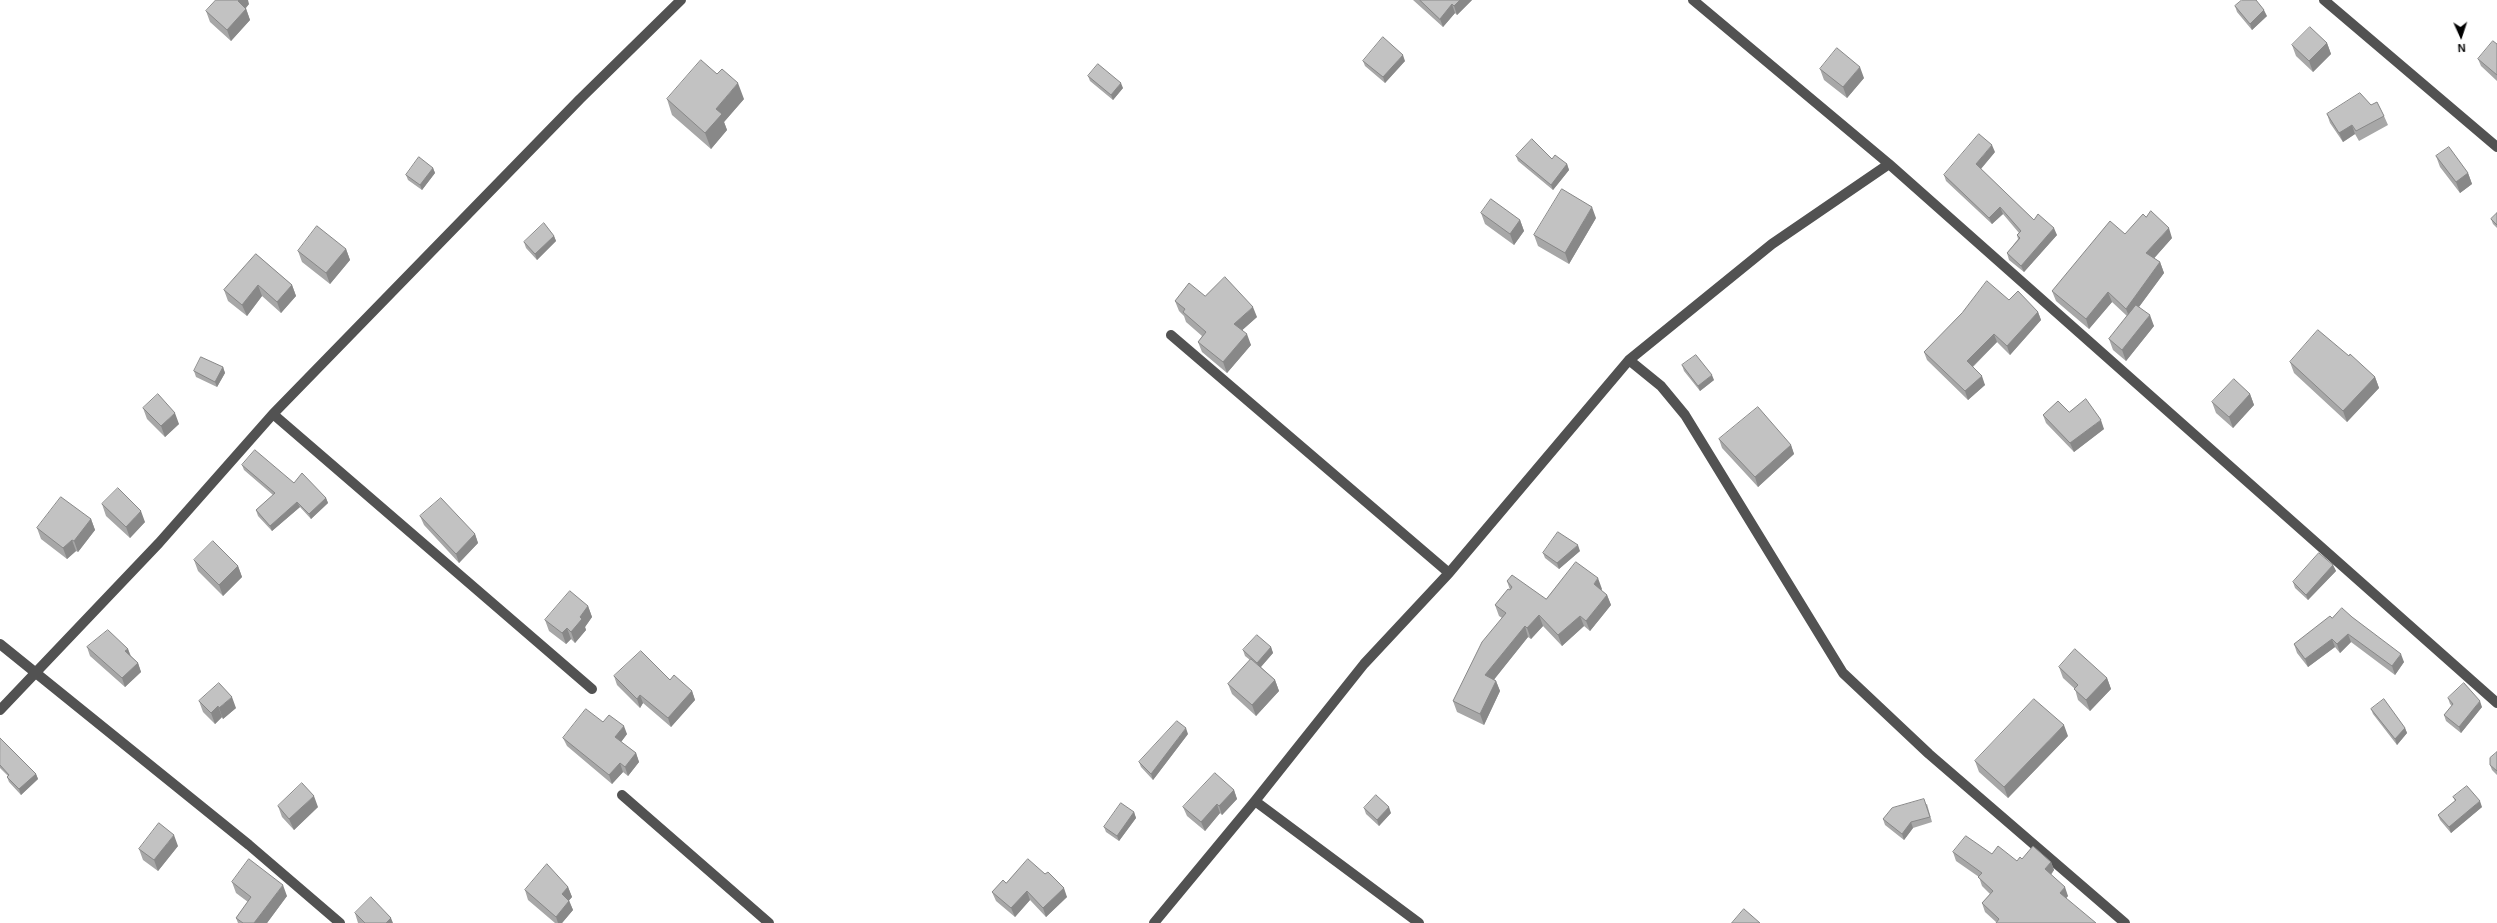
<!DOCTYPE html>
<html>
<head>
<meta charset="utf-8">
<style>
  body { margin:0 }
  #map { position:relative; width:2497px; height:923px; overflow:hidden; background:#fff; font-family:Arial,sans-serif }
  canvas { display:block }
  .north { position:absolute; left:2441px; top:16px; width:40px; height:40px; -webkit-text-stroke:3px #fff; paint-order:stroke; rotate:177deg; font-size:11px; font-weight:700; line-height:16px; text-align:center; color:#000 }
  .north::after { content:''; display:block; margin:auto; width:14px; height:18px; background:#000; clip-path:polygon(50% 0,100% 100%,50% 72%,0 100%) }
</style>
</head>
<body>
<div id="map">
<canvas width="2497" height="923"></canvas>
<div class="north">N</div>
</div>
<script>
const g = document.querySelector('canvas').getContext('2d');
g.lineJoin = 'round';
function stroke(path, color, width, dash) {
  g.strokeStyle = color;
  g.lineWidth = width;
  g.lineCap = dash ? 'butt' : 'round';
  g.setLineDash(dash || []);
  g.stroke(path);
}
function fillPath(path, color) {
  g.fillStyle = color;
  g.fill(path, 'evenodd');
}
stroke(new Path2D(`
  M1693,0L1889,164L2497,703
  M2324,0L2497,147
  M1171,335L1449,573
  M1629,360L1661,386L1685,415L1843,673L1929,754L2125,923
  M273,414L592,689
  M0,644L249,845L340,923
  M0,710L159,543L273,414L580,99L681,0
  M622,795L769,923
  M1255,801L1419,923
  M1154,923L1255,801L1364,664L1449,573L1629,360L1772,244L1889,164`), '#525252', 10);
fillPath(new Path2D(`
  M1413,0H1472L1457,15L1455,13L1443,27Z
  M249,4L246,8L250,20L231,41L210,22L206,11Z
  M2235,6L2267,16L2252,30L2237,12Z
  M2327,43L2331,54L2313,72L2296,56L2292,45Z
  M2497,44V81L2481,66L2478,59Z
  M1363,61H1405L1385,83L1365,66Z
  M1820,69L1864,78L1847,98L1824,80Z
  M1088,76L1123,88L1113,100L1090,81Z
  M667,99H744L724,122L727,130L711,149L672,115Z
  M2371,105L2384,116L2388,125L2359,141L2355,134L2343,142L2330,123L2327,114Z
  M1995,152L1981,169L2034,220L2057,235L2024,272L2009,260L2007,253L2018,239L2017,235L2019,233L2003,214L1992,224L1946,181L1944,175Z
  M1516,156L1552,159L1567,164L1569,170L1553,190L1518,161Z
  M2436,156L2468,173L2472,184L2460,193L2440,167Z
  M433,168L435,173L422,190L408,180L406,175Z
  M1481,213L1520,220L1524,231L1514,245L1485,224Z
  M2497,213V228L2493,224L2491,219Z
  M1596,218L1569,264L1538,246L1534,235Z
  M2125,234L2172,238L2154,258L2160,262L2164,273L2139,307L2154,326L2126,361L2113,350L2109,339L2127,316L2112,302L2089,329L2056,301L2052,291Z
  M554,236L556,241L537,260L526,248L524,242Z
  M346,249L350,260L330,284L302,262L298,251Z
  M256,254L292,285L296,296L281,313L262,296L247,316L228,301L224,290Z
  M1205,296L1257,317L1242,330L1251,345L1227,373L1202,352L1198,342L1202,336L1186,322L1184,316L1179,311L1175,301Z
  M2009,300L2038,312L2041,320L2010,355L1997,342L1973,367L1985,385L1968,400L1927,360L1924,352Z
  M2349,356L2375,377L2379,388L2347,422L2294,373L2290,362Z
  M1682,365L1714,380L1700,391L1684,371Z
  M223,367L225,373L217,387L196,377L194,371Z
  M2250,394L2254,405L2233,428L2216,413L2212,402Z
  M143,408L179,424L165,437L147,419Z
  M2069,412L2104,429L2074,452L2046,423L2043,415Z
  M1719,439L1791,445L1794,454L1758,487L1722,448Z
  M242,465L294,483L326,498L328,503L311,519L300,507L272,531L258,516L256,510L273,495L244,470Z
  M102,504L145,522L130,538L106,516Z
  M420,516L475,534L478,543L459,563L424,525Z
  M91,519L95,530L78,552L76,551L67,559L41,539L37,528Z
  M1580,551L1559,569L1545,558L1543,553Z
  M194,560L238,566L242,577L223,596L198,571Z
  M2333,565L2336,571L2308,600L2295,588L2293,582Z
  M1507,581L1546,599L1602,589L1601,590L1607,595L1611,605L1590,631L1584,626L1562,646L1543,626L1531,639L1528,637L1494,679L1496,681L1500,691L1484,725L1457,712L1453,701L1502,618L1499,616L1495,605L1510,590Z
  M588,606L592,617L585,627L586,630L575,643L571,639L566,644L549,631L545,620Z
  M2352,617L2404,662L2395,675L2351,642L2340,653L2335,647L2308,667L2297,653L2294,644L2332,618Z
  M87,647L128,649L131,656L138,663L141,672L125,687L90,656Z
  M1271,647L1273,653L1261,667L1275,680L1279,691L1256,716L1232,694L1228,684L1250,660L1245,656L1243,650Z
  M2059,667L2107,678L2111,689L2090,711L2078,700L2075,689L2063,678Z
  M614,676L670,680L692,691L695,700L671,727L643,703L640,708L617,685Z
  M2448,698L2482,707L2461,733L2446,721L2444,715L2452,706L2450,704Z
  M199,701L236,708L223,719L222,717L215,724L203,712Z
  M2371,709L2405,728L2407,733L2397,745L2373,714Z
  M603,722L627,734L621,742L636,753L639,762L628,776L623,772L612,784L567,746L563,738Z
  M1188,734L1153,780L1141,767L1139,762Z
  M2068,736L2008,798L1979,772L1975,761Z
  M0,738L36,774L38,779L21,795L9,782L7,777L8,776L0,768Z
  M2497,752V775L2492,770L2490,765Z
  M1234,790L1237,799L1222,815L1220,813L1205,831L1187,816L1183,807Z
  M2453,797L2482,807L2451,833L2440,820L2438,815L2455,801Z
  M1927,804L1932,822L1913,828L1904,840L1885,825L1883,819Z
  M278,806L318,807L294,830L282,817Z
  M1364,808L1391,813L1379,826L1366,814Z
  M1134,812L1136,818L1119,841L1106,832L1104,827Z
  M178,846L158,871L143,860L139,849Z
  M1953,852L1992,854L2017,861L2022,859L2051,862L2054,870L2051,875L2068,896L2066,898L1996,922L1985,912L1982,903L1990,894L1982,886L1979,877L1956,861Z
  M1045,874L1067,897L1046,917L1030,900L1015,917L996,901L992,892L1006,883Z
  M232,882L287,896L267,923H238L236,918L248,902L236,893Z
  M568,887L572,897L569,900L573,910L562,923H555L528,900L525,890Z
  M355,913L393,923H358Z`), '#a7a7a7');
fillPath(new Path2D(`
  M239,0H248L249,4L242,12L238,1Z
  M1460,0H1472L1457,15L1454,6Z
  M1452,4L1455,13L1443,27L1440,19Z
  M246,9L250,20L231,41L227,30Z
  M2264,10L2267,16L2252,30L2250,24Z
  M2327,43L2331,54L2313,72L2309,61Z
  M1403,55L1405,61L1385,83L1383,77Z
  M1860,67L1864,78L1847,98L1843,87Z
  M738,83L744,99L724,122L727,130L711,149L705,133L716,109Z
  M1121,83L1123,88L1113,100L1111,95Z
  M2352,125L2355,134L2343,142L2339,133Z
  M1992,145L1995,152L1979,171L1976,164Z
  M1567,164L1569,170L1553,190L1551,185Z
  M433,168L435,173L422,190L420,185Z
  M2468,173L2472,184L2460,193L2456,182Z
  M1592,207L1596,218L1569,264L1565,253Z
  M2000,207L2003,214L1992,224L1989,218Z
  M1520,220L1524,231L1514,245L1510,234Z
  M2054,228L2057,235L2024,272L2021,266Z
  M2169,228L2172,238L2150,263L2146,253Z
  M554,236L556,241L537,260L535,254Z
  M346,249L350,260L330,284L326,273Z
  M2160,262L2164,273L2130,319L2126,309Z
  M258,285L262,296L247,316L242,305Z
  M292,285L296,296L281,313L277,302Z
  M2108,292L2112,302L2089,329L2086,319Z
  M1253,307L1257,317L1238,334L1234,324Z
  M2038,312L2041,320L2010,355L2007,346Z
  M2150,315L2154,326L2126,361L2122,350Z
  M1247,334L1251,345L1227,373L1223,362Z
  M1994,334L1997,342L1970,369L1967,361Z
  M223,367L225,373L217,387L215,382Z
  M1712,375L1714,380L1700,391L1698,386Z
  M1982,376L1985,385L1968,400L1965,391Z
  M2375,377L2379,388L2347,422L2343,411Z
  M2250,394L2254,405L2233,428L2229,417Z
  M175,413L179,424L165,437L161,426Z
  M2101,420L2104,429L2074,452L2070,443Z
  M1791,445L1794,454L1758,487L1755,477Z
  M326,498L328,503L311,519L309,514Z
  M297,502L300,507L272,531L270,526Z
  M141,511L145,522L130,538L126,527Z
  M91,519L95,530L78,552L74,541Z
  M475,534L478,543L459,563L456,554Z
  M72,540L76,551L67,559L63,548Z
  M1578,545L1580,551L1559,569L1557,563Z
  M2333,565L2336,571L2308,600L2306,595Z
  M238,566L242,577L223,596L219,585Z
  M1598,578L1602,589L1598,595L1594,584Z
  M1607,595L1611,605L1590,631L1586,621Z
  M588,606L592,617L585,627L586,630L575,643L571,632L580,617Z
  M1539,615L1543,626L1531,639L1527,628Z
  M1580,616L1584,626L1562,646L1558,635Z
  M1525,626L1528,637L1489,686L1485,675Z
  M567,628L571,639L566,644L562,633Z
  M2348,634L2351,642L2340,653L2337,644Z
  M2332,639L2335,647L2308,667L2305,659Z
  M1271,647L1273,653L1259,669L1257,663Z
  M128,649L131,658L125,651Z
  M2401,654L2404,662L2395,675L2392,666Z
  M138,663L141,672L125,687L122,678Z
  M2107,678L2111,689L2090,711L2086,700Z
  M1275,680L1279,691L1256,716L1252,705Z
  M1496,681L1500,691L1484,725L1480,714Z
  M692,691L695,700L671,727L668,718Z
  M640,695L643,703L640,708L637,699Z
  M232,697L236,708L223,719L219,708Z
  M2480,701L2482,707L2461,733L2459,727Z
  M218,706L222,717L215,724L211,713Z
  M2064,725L2068,736L2008,798L2004,787Z
  M624,726L627,734L618,746L615,737Z
  M1186,728L1188,734L1153,780L1151,774Z
  M2405,728L2407,733L2397,745L2395,739Z
  M636,753L639,762L628,776L625,767Z
  M620,763L623,772L612,784L609,775Z
  M36,774L38,779L21,795L19,789Z
  M1234,790L1237,799L1222,815L1219,806Z
  M314,796L318,807L294,830L289,819Z
  M2480,801L2482,807L2451,833L2449,827Z
  M1217,804L1220,813L1205,831L1201,822Z
  M1389,807L1391,813L1379,826L1377,820Z
  M1134,812L1136,818L1119,841L1117,836Z
  M1911,822L1913,828L1904,840L1902,834Z
  M174,835L178,846L158,871L154,860Z
  M2051,862L2054,870L2048,878L2045,869Z
  M283,885L287,896L267,923H254Z
  M568,887L572,897L566,904L562,894Z
  M2065,887L2068,896L2063,902L2060,893Z
  M1064,888L1067,897L1046,917L1043,908Z
  M1027,891L1030,900L1015,917L1011,908Z
  M569,901L573,910L562,923H558L556,917Z
  M391,918L393,923H386Z`), '#888');
const building = new Path2D(`
  M216,0H239L238,1L246,9L227,30L206,11Z
  M1420,0H1460L1454,6L1452,4L1440,19Z
  M2242,0H2256L2264,10L2250,24L2235,6Z
  M2310,27L2327,43L2309,61L2292,45Z
  M1383,37L1403,55L1383,77L1363,61Z
  M2493,41L2497,44V75L2478,59Z
  M1837,48L1860,67L1843,87L1820,69Z
  M701,60L717,74L722,69L738,83L716,109L722,114L705,133L667,99Z
  M1098,64L1121,83L1111,95L1088,76Z
  M2360,93L2371,105L2377,102L2384,116L2356,131L2352,125L2339,133L2327,114Z
  M1979,134L1992,145L1976,164L2034,220L2038,214L2054,228L2021,266L2007,253L2020,238L2017,235L2021,231L2000,207L1989,218L1944,175Z
  M1532,139L1552,159L1555,155L1567,164L1551,185L1516,156Z
  M2449,147L2468,173L2456,182L2436,156Z
  M419,157L433,168L420,185L406,175Z
  M1562,189L1592,207L1565,253L1534,235Z
  M1491,199L1520,220L1510,234L1481,213Z
  M2151,211L2169,228L2146,253L2160,262L2126,309L2108,292L2086,319L2052,291L2110,221L2125,234L2143,214L2146,217Z
  M2497,213V225L2491,219Z
  M544,223L554,236L535,254L524,242Z
  M317,226L346,249L326,273L298,251Z
  M256,254L292,285L277,302L258,285L242,305L224,290Z
  M1225,277L1253,307L1234,324L1247,334L1223,362L1198,342L1206,332L1183,312L1185,309L1175,301L1189,283L1205,296Z
  M1987,281L2009,300L2018,291L2038,312L2007,346L1994,334L1967,361L1982,376L1965,391L1924,352L1962,313Z
  M2136,305L2150,315L2122,350L2109,339Z
  M2318,330L2349,356L2350,354L2375,377L2343,411L2290,362Z
  M1696,355L1712,375L1698,386L1682,365Z
  M201,357L223,367L215,382L194,371Z
  M2234,379L2250,394L2229,417L2212,402Z
  M158,394L175,413L161,426L143,408Z
  M2086,399L2101,420L2070,443L2043,415L2058,401L2069,412Z
  M1758,407L1791,445L1755,477L1719,439Z
  M255,450L294,483L302,473L326,498L309,514L297,502L270,526L256,510L275,493L242,465Z
  M118,488L141,511L126,527L102,504Z
  M61,497L91,519L74,541L72,540L63,548L37,528Z
  M441,498L475,534L456,554L420,516Z
  M1558,532L1578,545L1557,563L1543,553Z
  M213,541L238,566L219,585L194,560Z
  M2319,553L2333,565L2306,595L2293,582Z
  M1576,562L1598,578L1594,584L1607,595L1586,621L1580,616L1558,635L1539,615L1527,628L1525,626L1485,675L1496,681L1480,714L1453,701L1482,642L1506,613L1495,605L1508,589L1510,590L1512,587L1507,581L1512,575L1546,599Z
  M570,591L588,606L580,617L582,619L571,632L567,628L562,633L545,620Z
  M2342,608L2352,617L2401,654L2392,666L2348,634L2337,644L2332,639L2305,659L2294,644L2330,616L2332,618Z
  M108,630L128,649L125,651L138,663L122,678L87,647Z
  M1257,635L1271,647L1257,663L1243,650Z
  M2075,649L2107,678L2086,700L2074,689L2078,685L2059,667Z
  M641,651L670,680L674,675L692,691L668,718L640,695L637,699L614,676Z
  M1251,659L1275,680L1252,705L1228,684Z
  M219,683L232,697L219,708L218,706L211,713L199,701Z
  M2464,683L2480,701L2459,727L2444,715L2453,704L2448,698Z
  M2034,699L2064,725L2004,787L1975,761Z
  M2384,699L2405,728L2395,739L2371,709Z
  M586,709L603,722L609,715L624,726L615,737L636,753L625,767L620,763L609,775L563,738Z
  M1177,721L1186,728L1151,774L1139,762Z
  M0,738L36,774L19,789L7,777L9,775L0,765Z
  M2497,752V771L2490,765V758Z
  M1215,773L1234,790L1219,806L1217,804L1201,822L1183,807Z
  M302,783L314,796L289,819L278,806Z
  M2467,786L2480,801L2449,827L2438,815L2456,800L2453,797Z
  M1376,795L1389,807L1377,820L1364,808Z
  M1924,799L1930,817L1911,822L1902,834L1883,819L1892,808Z
  M1121,803L1134,812L1117,836L1104,827Z
  M159,823L174,835L154,860L139,849Z
  M1966,836L1992,854L1998,846L2017,861L2020,857L2022,859L2033,846L2051,862L2045,869L2065,887L2060,893L2096,923H1996L1999,919L1982,903L1993,891L1978,877L1982,873L1953,852Z
  M249,859L283,885L254,923H243L236,918L251,897L232,882Z
  M1028,859L1045,874L1048,872L1064,888L1043,908L1027,891L1011,908L992,892L1003,880L1006,883Z
  M547,864L568,887L562,894L569,901L556,917L525,890Z
  M371,897L391,918L386,923H365L355,913Z
  M1744,909L1760,923H1732Z`);
fillPath(building, '#c2c2c2');
stroke(building, '#888', 1);
</script>
</body>
</html>
